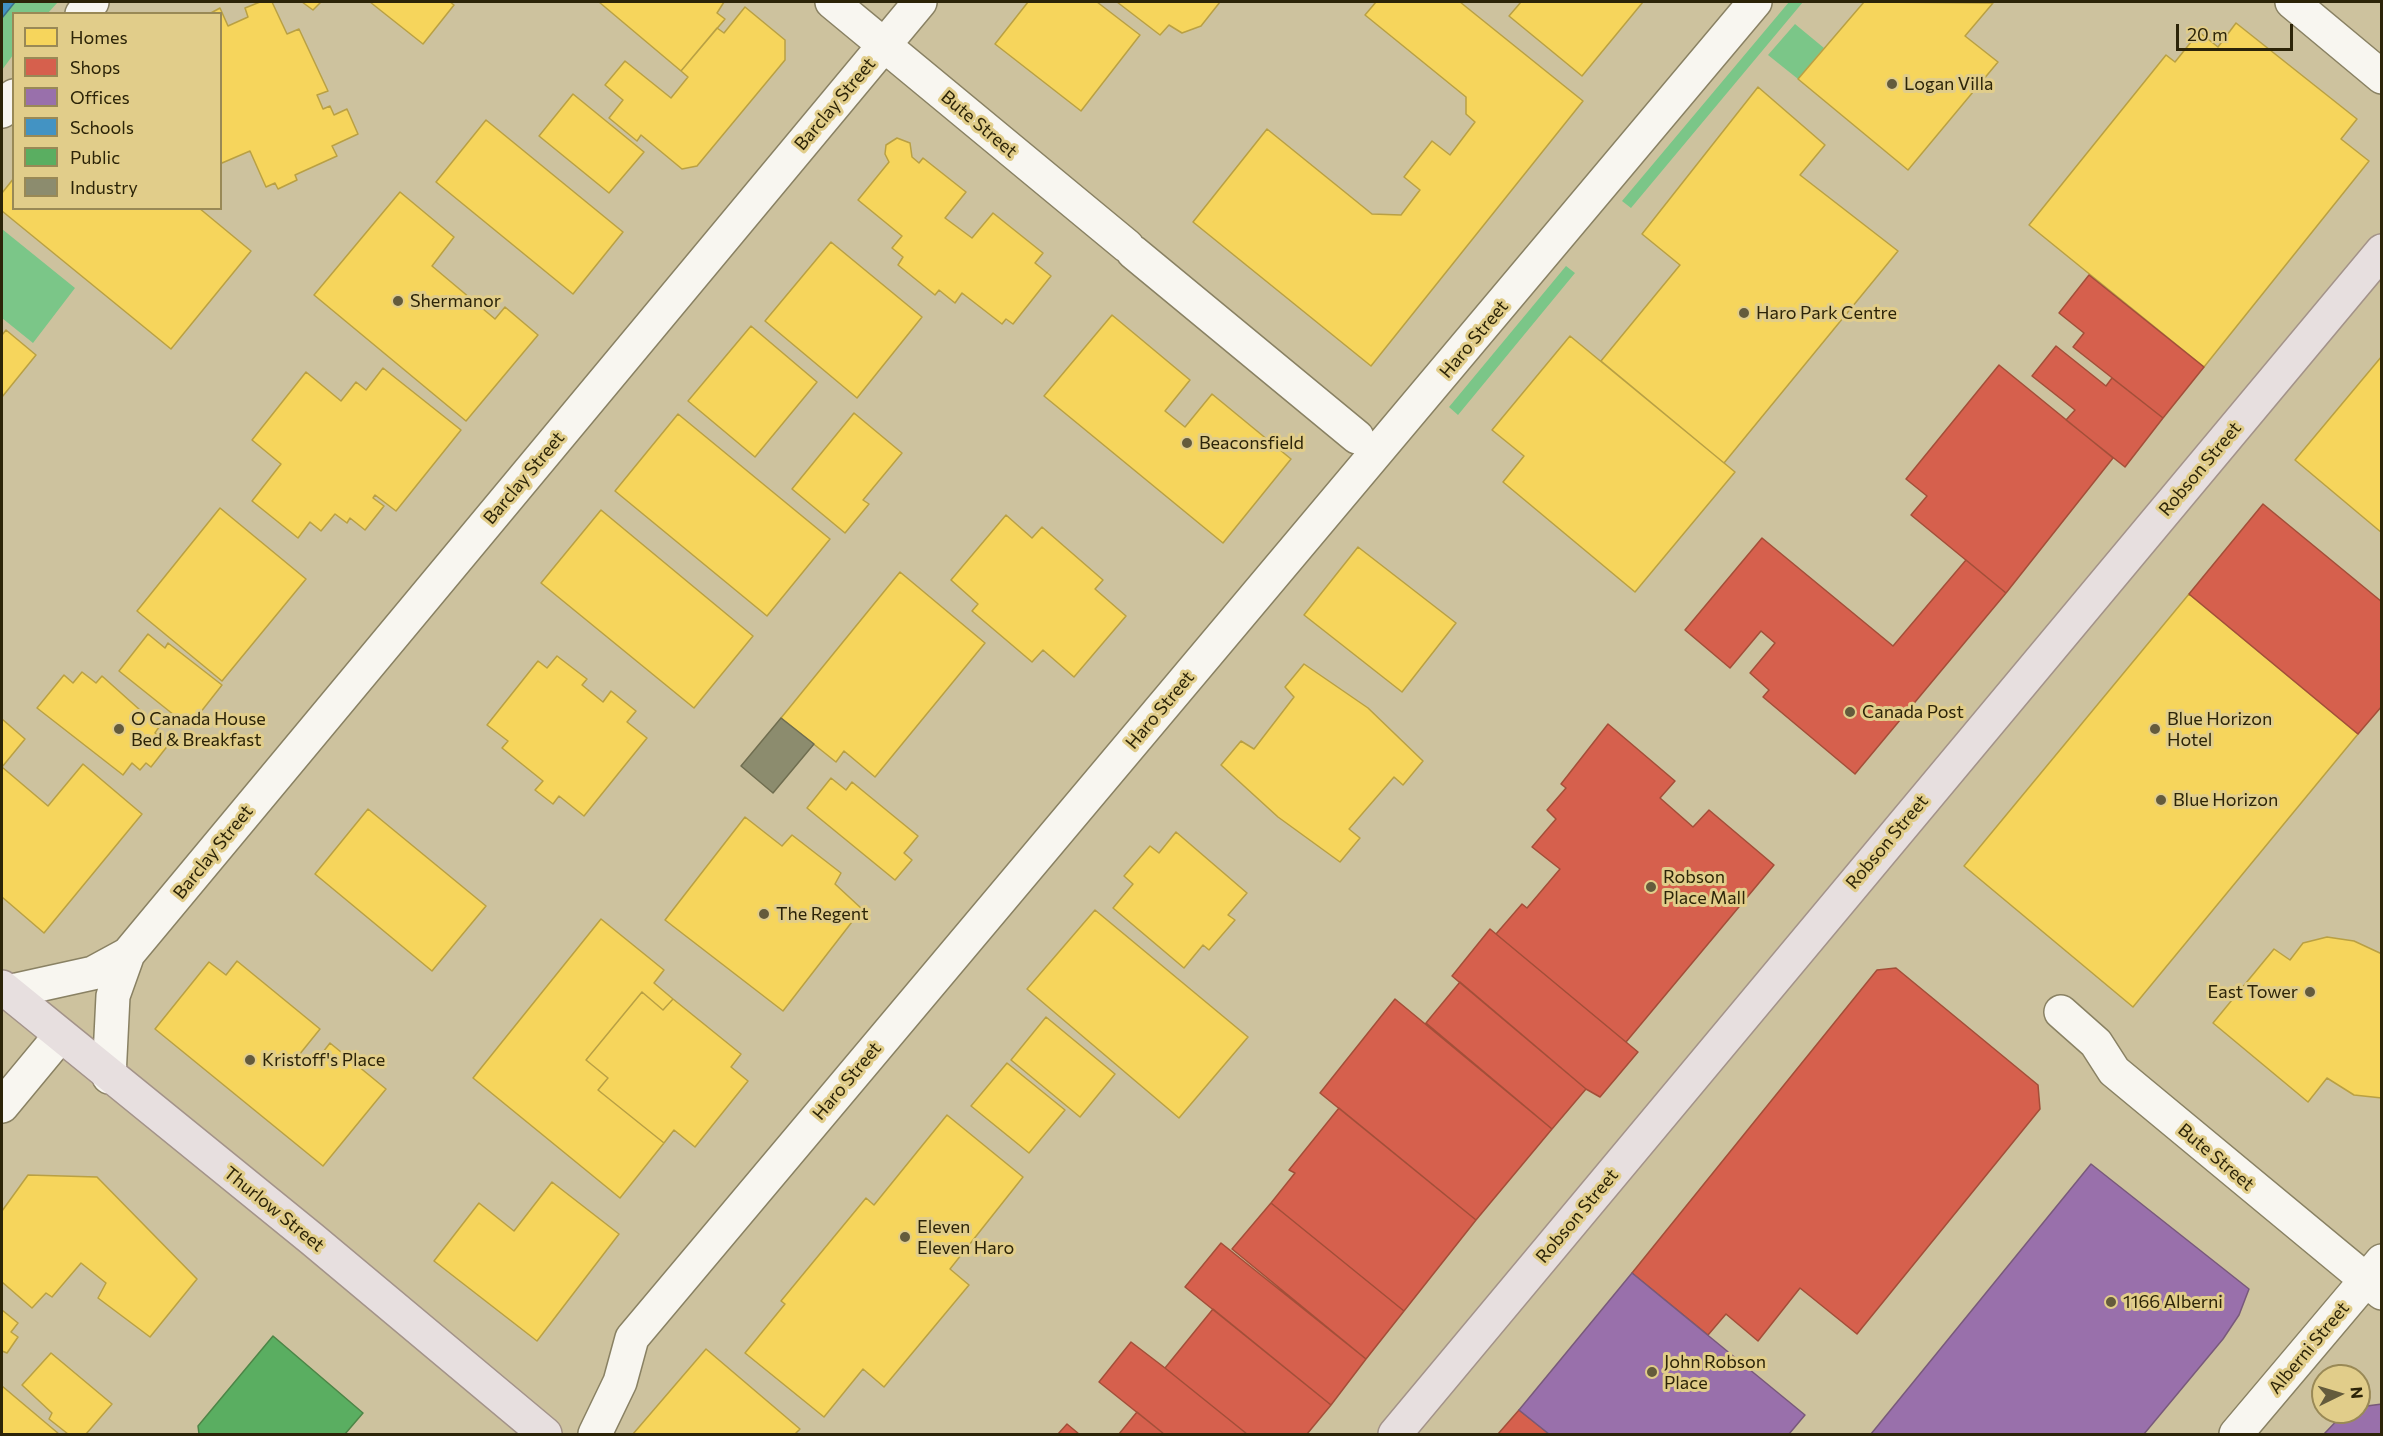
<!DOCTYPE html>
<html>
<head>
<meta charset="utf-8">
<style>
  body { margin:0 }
  #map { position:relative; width:2383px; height:1436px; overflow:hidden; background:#cdc29e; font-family:Commissioner,sans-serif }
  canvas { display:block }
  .frame { position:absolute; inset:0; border:3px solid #2c2408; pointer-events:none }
  .legend { position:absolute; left:12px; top:12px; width:210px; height:198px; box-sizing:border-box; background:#e1cd8a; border:2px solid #998956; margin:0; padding:8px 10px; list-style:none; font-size:18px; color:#2c2408 }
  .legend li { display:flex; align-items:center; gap:12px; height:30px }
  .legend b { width:30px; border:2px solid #998956 }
  .north { position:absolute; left:2311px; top:1364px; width:60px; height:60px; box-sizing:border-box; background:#e1cd8a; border:2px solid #998956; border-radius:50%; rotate:85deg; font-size:16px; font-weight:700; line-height:24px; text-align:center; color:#2c2408 }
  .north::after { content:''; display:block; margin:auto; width:21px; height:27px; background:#645b3c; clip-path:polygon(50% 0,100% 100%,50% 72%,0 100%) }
  .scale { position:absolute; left:2176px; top:24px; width:117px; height:27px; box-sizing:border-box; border:3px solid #2c2408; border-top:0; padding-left:8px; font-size:18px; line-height:21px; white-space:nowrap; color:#2c2408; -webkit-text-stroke:4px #e1cd8a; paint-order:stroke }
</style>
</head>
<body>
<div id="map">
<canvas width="2383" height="1436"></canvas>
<div class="frame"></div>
<ul class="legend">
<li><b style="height:16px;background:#f6d55c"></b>Homes</li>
<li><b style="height:16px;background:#d6604d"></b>Shops</li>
<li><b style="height:16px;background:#9970ab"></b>Offices</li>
<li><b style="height:16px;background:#4393c3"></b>Schools</li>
<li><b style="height:16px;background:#5aae61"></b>Public</li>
<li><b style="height:16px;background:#8c8c6e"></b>Industry</li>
</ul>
<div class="north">N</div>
<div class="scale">20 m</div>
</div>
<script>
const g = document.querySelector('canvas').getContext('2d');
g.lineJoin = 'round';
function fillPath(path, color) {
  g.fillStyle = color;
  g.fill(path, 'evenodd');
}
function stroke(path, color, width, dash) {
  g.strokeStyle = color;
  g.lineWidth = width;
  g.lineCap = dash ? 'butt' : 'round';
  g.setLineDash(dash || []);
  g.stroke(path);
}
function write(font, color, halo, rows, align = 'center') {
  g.font = font + ' Commissioner,sans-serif';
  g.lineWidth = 6;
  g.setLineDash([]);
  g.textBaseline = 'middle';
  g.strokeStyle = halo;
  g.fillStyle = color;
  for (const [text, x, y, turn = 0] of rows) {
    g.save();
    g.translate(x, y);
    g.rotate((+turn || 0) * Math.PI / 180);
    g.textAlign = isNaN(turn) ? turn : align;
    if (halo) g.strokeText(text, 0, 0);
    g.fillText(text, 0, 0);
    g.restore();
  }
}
fillPath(new Path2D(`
  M2,2H58L48,13L14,14L13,55L2,70Z
  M1789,2H1803L1631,208L1622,201Z
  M1795,24L1824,48L1798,79L1768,55Z
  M2,229L75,288L33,343L2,318Z
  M1566,266L1575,273L1458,415L1449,407Z`), '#7bc688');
const homes = new Path2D(`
  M260,2H272L287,34L299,29L328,91L317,95L323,109L330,106L334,115L347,109L358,134L332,146L337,156L295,175L297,180L278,189L275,183L266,187L250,151L222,163L220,160V14H209L220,8L228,26L248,17L245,8Z
  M302,2H321L313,10Z
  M370,2H450L454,5L423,44Z
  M599,2H724L717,13L725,19L681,71Z
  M1028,2H1097L1140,35L1081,111L995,44Z
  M1117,2H1220L1201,26L1182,33L1169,25L1160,35Z
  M1376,2H1460L1583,101L1371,366L1193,222L1267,129L1372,214L1401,215L1420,190L1404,177L1432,141L1450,155L1475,122L1466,114V97L1365,15Z
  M1521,2H1643L1582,76L1509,16Z
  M1864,2L1993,3L1965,36L1998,62L1908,170L1798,79Z
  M745,7L785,40V60L697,166L682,169L641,135L637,141L609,118L623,100L605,85L625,61L671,98L688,77L681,71L717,28L724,33Z
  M2236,23L2357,119L2341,139L2369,161L2204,367L2029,225L2166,55L2175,62L2199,32L2218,47Z
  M1758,87L1825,145L1800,175L1898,251L1724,463L1601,361L1680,265L1642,234Z
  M573,94L644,152L609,193L539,136Z
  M486,120L623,232L573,294L436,182Z
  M897,138L910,143L912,157L919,163L923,158L966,192L945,218L972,238L993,213L1043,253L1035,263L1051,276L1013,324L1006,319L1002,324L962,293L955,303L939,290L935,295L898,265L903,257L892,248L902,236L858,200L889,162L885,154L886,145Z
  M14,178V208H199L251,251L171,349L2,211V193Z
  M400,192L454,237L432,266L495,319L505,307L538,335L466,421L314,295Z
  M831,242L922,317L857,398L765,321Z
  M1112,315L1190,380L1165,411L1185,427L1212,394L1291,459L1223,543L1044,396Z
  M751,326L817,382L755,457L688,401Z
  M6,330L36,355L2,397V335Z
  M1570,336L1735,472L1635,592L1503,482L1524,456L1492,430Z
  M2382,356V533L2295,460Z
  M383,368L461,430L396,511L375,495L373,498L384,506L365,530L350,518L347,523L335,514L321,531L310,522L298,538L252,501L281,464L252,440L306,372L341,401L356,382L366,390Z
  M854,413L902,453L863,500L869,504L845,533L792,489Z
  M678,414L830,539L767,616L615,491Z
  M220,508L306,579L222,681L137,611Z
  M601,510L753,636L694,708L541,583Z
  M1006,515L1032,538L1042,527L1103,580L1095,589L1126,616L1074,677L1043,650L1032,662L972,611L978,604L951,580Z
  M1358,547L1456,623L1402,692L1304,615Z
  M900,572L985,643L875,777L844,751L836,762L781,718Z
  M2189,594L2358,734L2133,1007L1964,866Z
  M148,634L165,648L168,643L222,685L189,727L119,671Z
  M557,656L587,679L582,685L603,702L611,691L636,711L627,722L647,738L584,816L559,796L553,804L535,790L543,781L502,748L508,741L487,725L538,661L547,668Z
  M1304,664L1368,708L1423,761L1403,785L1394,777L1349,829L1360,838L1340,862L1278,817L1221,765L1241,741L1254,749L1294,697L1285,687Z
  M82,672L96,683L102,676L159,727L155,733L169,744L151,767L146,763L140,770L132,763L123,775L37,708L64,675L73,683Z
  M2,719L25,739L2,767L48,806L83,764L142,814L44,933L2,897Z
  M831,778L846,790L852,782L918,836L904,853L912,860L895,880L807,808Z
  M368,809L486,906L432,971L315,874Z
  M745,817L782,846L792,835L841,873L835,884L862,909L783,1011L665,920Z
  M1176,832L1247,893L1228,915L1235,920L1209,950L1203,945L1184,968L1113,908L1133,884L1124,876L1150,846L1159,853Z
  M1095,910L1248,1037L1179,1118L1027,989Z
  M601,919L664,970L654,983L673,999L663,1010L642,992L586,1060L608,1078L598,1090L664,1143L620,1198L473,1078Z
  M2327,937L2354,941L2382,954V1098L2354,1095L2327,1078L2308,1102L2213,1023L2274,949L2290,960L2303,943Z
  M237,961L320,1029L299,1055L313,1065L330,1043L386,1089L323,1166L155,1029L209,962L226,975Z
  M642,992L663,1010L673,999L741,1054L731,1067L748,1081L695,1147L674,1130L664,1143L598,1090L608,1078L586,1060Z
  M1046,1017L1115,1074L1080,1117L1011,1060Z
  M1007,1063L1065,1110L1029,1153L971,1106Z
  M947,1115L1023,1177L950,1269L969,1285L884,1387L863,1369L824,1417L745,1353L785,1304L781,1301L866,1198L874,1205Z
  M28,1175L97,1177L197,1279L150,1337L98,1298L106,1283L81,1263L52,1297L46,1293L32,1308L2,1282V1211Z
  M552,1182L619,1234L537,1341L434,1261L479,1203L514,1231Z
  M2,1310L18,1323L11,1332L18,1337L7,1353L2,1351Z
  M706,1349L800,1429L795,1434H633Z
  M51,1353L112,1404L86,1434H68L49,1419L52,1413L22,1385Z
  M2,1386L59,1434H2Z`);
fillPath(homes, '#f6d55c');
stroke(homes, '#b9a043', 1.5);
const shops = new Path2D(`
  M2089,275L2204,367L2163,418L2073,347L2084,333L2059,313Z
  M2056,346L2106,386L2112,378L2163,418L2125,467L2066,420L2075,410L2032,376Z
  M1999,365L2113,458L2006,593L1911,515L1927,496L1906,479Z
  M2263,504L2382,602V706L2358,734L2189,594Z
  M1762,538L1893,646L1966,560L2006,593L1855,774L1763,697L1769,690L1750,673L1775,643L1761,631L1730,668L1685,630Z
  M1608,724L1675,781L1660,798L1693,827L1709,810L1774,865L1626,1042L1496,934L1522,904L1527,908L1560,869L1532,847L1556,819L1547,810L1566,788L1561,784Z
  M1490,929L1638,1052L1600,1097L1586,1089L1452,976Z
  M1896,968L2038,1085L2040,1109L1857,1334L1800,1288L1758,1341L1726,1314L1708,1335L1632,1273L1877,970Z
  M1460,982L1586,1089L1552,1129L1426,1023Z
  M1395,999L1552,1129L1476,1220L1320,1093Z
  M1339,1108L1476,1220L1404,1311L1271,1203L1295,1173L1289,1170Z
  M1271,1203L1404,1311L1366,1359L1232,1249Z
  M1221,1243L1366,1359L1331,1405L1185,1287Z
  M1213,1309L1331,1405L1307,1434H1247L1165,1368Z
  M1131,1342L1165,1368L1247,1434H1164L1099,1382Z
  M1519,1410L1549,1434H1498Z
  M1137,1412L1164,1434H1119Z
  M1067,1424L1079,1434H1058Z`);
fillPath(shops, '#d6604d');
stroke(shops, '#a34e38', 1.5);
const offices = new Path2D(`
  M2091,1164L2249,1289L2239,1315L2223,1339L2144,1434H1871Z
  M1632,1273L1805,1415L1789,1434H1549L1519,1410Z
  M2382,1404V1434H2324L2345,1412H2359V1407Z`);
fillPath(offices, '#9970ab');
stroke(offices, '#78597a', 1.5);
const schools = new Path2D(`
  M2,2H15L2,18Z`);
fillPath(schools, '#4393c3');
stroke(schools, '#3c728b', 1.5);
const public = new Path2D(`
  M273,1336L363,1413L345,1434H199L198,1426Z`);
fillPath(public, '#5aae61');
stroke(public, '#4c8546', 1.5);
const industry = new Path2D(`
  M781,718L814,744L773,793L741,766Z`);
fillPath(industry, '#8c8c6e');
stroke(industry, '#6f6d4f', 1.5);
const minor = new Path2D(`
  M832,2L1127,246
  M2292,2L2382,77
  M82,14L92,2
  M2,111L14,96
  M1133,252L1357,437
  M7,992L93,973L128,954L920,2
  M2061,1012L2096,1043L2114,1071L2382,1293
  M109,1077L113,996L128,954
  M2,1106L60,1036
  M595,1434L620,1382L632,1338C1006,892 1383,449 1755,2
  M2236,1434L2382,1261`);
const major = new Path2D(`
  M2,987L312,1239L545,1434
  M1395,1434L2382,251`);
stroke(minor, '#898163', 36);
stroke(major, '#a39389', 36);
stroke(minor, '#f8f6f0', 33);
stroke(major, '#e7dfdf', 33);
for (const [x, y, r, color] of [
  [1892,84,6,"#645b3c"],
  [398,301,6,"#645b3c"],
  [1744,313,6,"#645b3c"],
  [1187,443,6,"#645b3c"],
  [1850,712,6,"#645b3c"],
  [119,729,6,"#645b3c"],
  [2155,729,6,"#645b3c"],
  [2161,800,6,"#645b3c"],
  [1651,887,6,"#645b3c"],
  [764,914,6,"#645b3c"],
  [2310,992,6,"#645b3c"],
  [250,1060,6,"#645b3c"],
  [905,1237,6,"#645b3c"],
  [2111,1302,6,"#645b3c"],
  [1652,1372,6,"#645b3c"]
]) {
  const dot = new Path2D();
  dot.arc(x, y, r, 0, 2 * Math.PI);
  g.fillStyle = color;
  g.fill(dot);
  stroke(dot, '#e1cd8a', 2);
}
write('18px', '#2c2408', '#e1cd8a', [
  ["Logan Villa",1904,84],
  ["Shermanor",410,301],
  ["Haro Park Centre",1756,313],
  ["Beaconsfield",1199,443],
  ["Canada Post",1862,712],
  ["O Canada House",131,719],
  ["Bed & Breakfast",131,740],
  ["Blue Horizon",2167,719],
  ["Hotel",2167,740],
  ["Blue Horizon",2173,800],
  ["Robson",1663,877],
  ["Place Mall",1663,898],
  ["The Regent",776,914],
  ["East Tower",2298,992,"right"],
  ["Kristoff's Place",262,1060],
  ["Eleven",917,1227],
  ["Eleven Haro",917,1248],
  ["1166 Alberni",2123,1302],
  ["John Robson",1664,1362],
  ["Place",1664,1383]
], 'left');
write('18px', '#2c2408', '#e1cd8a', [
  ["Barclay Street",835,104,-50],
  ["Bute Street",979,124,40],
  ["Haro Street",1474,339,-50],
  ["Robson Street",2200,469,-50],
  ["Barclay Street",524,478,-50],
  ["Haro Street",1160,710,-50],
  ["Robson Street",1887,842,-50],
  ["Barclay Street",213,852,-51],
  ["Haro Street",847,1081,-50],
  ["Bute Street",2216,1157,40],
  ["Thurlow Street",274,1209,39],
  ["Robson Street",1577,1216,-50],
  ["Alberni Street",2309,1348,-50]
]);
</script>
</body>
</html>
